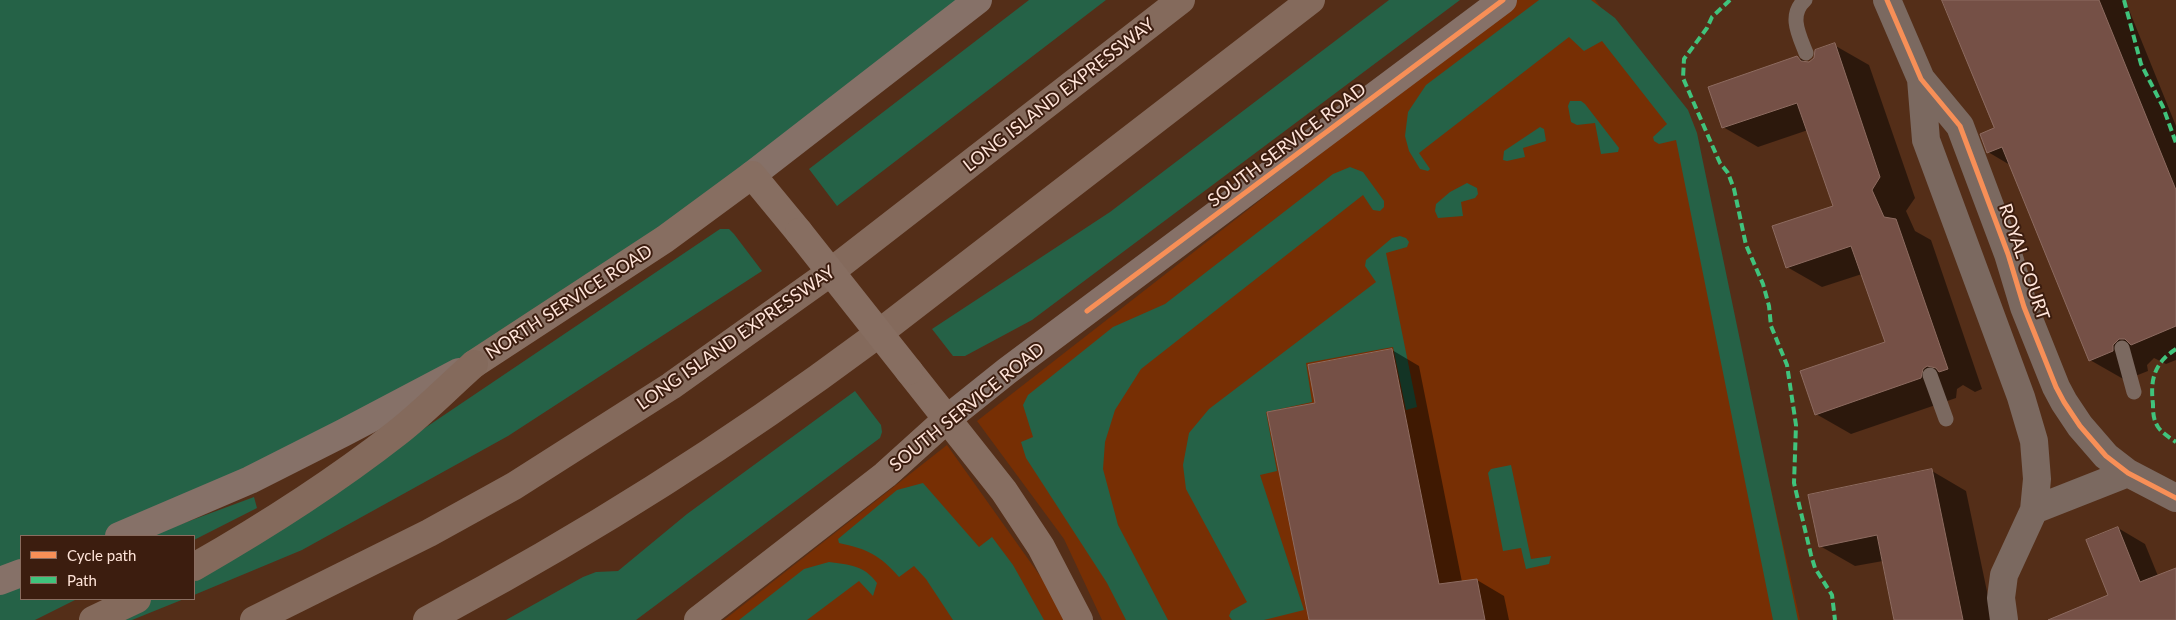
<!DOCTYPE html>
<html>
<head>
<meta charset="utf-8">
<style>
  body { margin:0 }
  #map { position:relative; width:2176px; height:620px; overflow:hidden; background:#542e18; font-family:Lato,sans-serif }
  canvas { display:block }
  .legend { position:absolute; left:20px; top:535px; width:175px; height:65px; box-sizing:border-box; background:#3c1d0f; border:1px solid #8a6d60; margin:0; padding:6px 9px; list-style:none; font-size:15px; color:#ffe4d9 }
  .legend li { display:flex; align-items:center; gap:10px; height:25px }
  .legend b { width:25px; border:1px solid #8a6d60 }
</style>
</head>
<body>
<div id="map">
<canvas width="2176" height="620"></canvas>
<ul class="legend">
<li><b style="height:6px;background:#f78f57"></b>Cycle path</li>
<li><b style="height:6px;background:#40c37c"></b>Path</li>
</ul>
</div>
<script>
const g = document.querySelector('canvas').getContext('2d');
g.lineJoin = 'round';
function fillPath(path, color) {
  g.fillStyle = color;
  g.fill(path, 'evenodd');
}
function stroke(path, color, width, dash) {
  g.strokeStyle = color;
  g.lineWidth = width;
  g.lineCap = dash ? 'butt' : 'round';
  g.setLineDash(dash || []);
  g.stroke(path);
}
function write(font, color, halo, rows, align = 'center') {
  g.font = font + ' Lato,sans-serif';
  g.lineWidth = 4;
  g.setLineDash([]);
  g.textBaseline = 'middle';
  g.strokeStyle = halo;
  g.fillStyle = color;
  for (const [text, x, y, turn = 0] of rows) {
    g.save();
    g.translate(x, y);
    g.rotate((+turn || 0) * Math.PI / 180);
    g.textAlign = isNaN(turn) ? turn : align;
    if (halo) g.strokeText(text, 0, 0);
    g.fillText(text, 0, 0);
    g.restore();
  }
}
fillPath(new Path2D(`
  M1517,0H1595L1679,106L1692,134L1800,620H1102L1064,539L977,421Z
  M947,445L1053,594L1066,620H724Z`), '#772f04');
fillPath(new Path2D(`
  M0,0H978L474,364L119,536H21V573L0,581Z
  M1029,0H1106L837,206L809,169Z
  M1389,0H1460L1032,320L965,356H953L932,329L1110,212Z
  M1539,0H1591L1615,18L1688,110L1697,133L1798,620H1773L1676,140L1659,144L1654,141L1653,137L1667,124L1602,41L1584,51L1569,37L1419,153L1430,169L1428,171L1420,169L1409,151L1405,136L1408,112L1426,85Z
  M1570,101H1581L1585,104L1619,148L1618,152L1601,154L1595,123L1577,125L1571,122L1568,106Z
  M1540,127L1544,129L1546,141L1523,148L1525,157L1507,161L1503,160L1504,151Z
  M1350,167L1363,172L1384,201V207L1380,211L1373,210L1363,195L1141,369L1115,410L1105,442L1103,469L1118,525L1168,620H1126L1107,583L1026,458L1021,442L1033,437L1023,405L1028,395L1113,327L1165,304L1333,174Z
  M1467,183L1477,188L1478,194L1475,198L1461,202L1463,216L1438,218L1435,211L1436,204L1450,192Z
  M720,229H729L734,234L762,271L508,436L302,550L194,595V577L370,465Z
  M1400,236L1406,238L1409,242L1407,247L1386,253L1417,407L1406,410L1393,347L1306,363L1312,402L1266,412L1277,471L1260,475L1304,610L1264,620H1232L1229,616L1231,611L1247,602L1186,489L1183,465L1189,433L1209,409L1376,282L1365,266L1366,260L1392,238Z
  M855,391L881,425L882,432L880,438L636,620H506L583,577L596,572L618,571L687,514Z
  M1511,465L1531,559L1551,556L1549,564L1526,569L1521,548L1503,551L1488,473L1491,469Z
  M923,483L979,547L992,537L1013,565L1044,620H953L926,579L914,566L899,577C880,555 867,549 839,543L838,539L897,490Z
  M254,497L257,508L194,540V536H149Z
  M829,562C850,565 864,565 877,583L873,596L859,581L807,620H739L804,569Z
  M21,584V599H77L35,620H0V592Z
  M152,599H184L132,620H111Z`), '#256247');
fillPath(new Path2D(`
  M1943,0H2125L2176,126V360L2166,364L2154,358L2147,365L2148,371L2125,380L2090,360L2010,165L1988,152L1996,129Z
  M1834,45L1869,65L1915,198L1906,211L1915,231L1931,240L1982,389L1975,392L1963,385L1957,389L1956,398L1851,434L1816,414L1886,343L1862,274L1822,287L1787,267L1834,207L1808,130L1758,147L1723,127L1797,57L1809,63Z
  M1392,350L1419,366L1462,582L1477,580L1504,596L1509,620H1310L1316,404Z
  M1932,471L1966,491L1993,620H1896L1883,561L1855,566L1820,546Z
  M2118,528L2145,544L2158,576L2176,569V620H2060L2110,595Z`), '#0007');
const building = new Path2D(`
  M1942,0H2099L2176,190V326L2131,345L2125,339H2119L2113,345V351L2089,361L2002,147L1987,153L1980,134L1994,128Z
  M1835,43L1880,177L1872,190L1884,217L1896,219L1948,369L1939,372L1936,368L1927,366L1923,369L1921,378L1815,415L1800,371L1885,342L1851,246L1786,268L1772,226L1833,206L1797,103L1722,128L1708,87L1797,56L1801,61L1809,62L1814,58L1815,50Z
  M1392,349L1439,584L1477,579L1485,620H1309L1267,412L1315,403L1308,365Z
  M1932,469L1963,620H1894L1877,535L1819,547L1808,495Z
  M2118,527L2140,582L2176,568V620H2048L2108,595L2086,540Z`);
fillPath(building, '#755046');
stroke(building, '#8d6b60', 1);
stroke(new Path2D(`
  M1805,0C1788,15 1799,35 1806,53
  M2122,348L2134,392
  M1930,375L1946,419`), '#7b6960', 15);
stroke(new Path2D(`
  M1887,0L1921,79L1960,126L2008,254L2024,307L2056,387L2064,402L2080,426L2106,456L2128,473L2176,498
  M1921,79L1926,140L2021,397L2034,441L2037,479L2034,510L2004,575L2001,598L2004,620
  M2034,510L2128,473`), '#7b6960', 28);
stroke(new Path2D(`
  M752,175L978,0
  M947,419L1007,371L1503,0
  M119,536L250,480L343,433L459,372
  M0,581L21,573`), '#867168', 28);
stroke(new Path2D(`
  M474,364L665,239L752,175L799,232
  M909,371L1004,491L1041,547L1079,620
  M698,620L885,475L947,419`), '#876e61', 28);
stroke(new Path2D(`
  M194,567C264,527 333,483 397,433C424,412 448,387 474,364
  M93,620L137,599
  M254,620L429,533L514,486L671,386L824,277L1181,0
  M427,620C582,538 729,445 870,340L1311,0`), '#846a5c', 28);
stroke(new Path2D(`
  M799,232L909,371`), '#876e61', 28);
stroke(new Path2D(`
  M1730,0L1712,17L1707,28L1684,59L1683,78L1712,145L1720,163L1728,173L1734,189L1746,245L1763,284L1769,306L1771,326L1787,365L1796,425L1794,483L1811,555L1815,568L1832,595L1835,620
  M2124,0L2141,64L2163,107L2176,143
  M2176,349C2154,363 2150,380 2153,404C2153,412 2153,419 2158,427C2162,433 2170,438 2176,442`), '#40c37c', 4, [8, 4]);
stroke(new Path2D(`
  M1887,0L1921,79L1960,126L2008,254L2024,307L2056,387L2064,402L2080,426L2106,456L2128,473L2176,498
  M1087,311L1503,0`), '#f78f57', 5);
write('18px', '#ffe4d9', '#3c1d0f', [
  ["LONG ISLAND EXPRESSWAY",1059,95,-38],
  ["SOUTH SERVICE ROAD",1287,145,-37],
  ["ROYAL COURT",2024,262,71],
  ["NORTH SERVICE ROAD",569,302,-33],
  ["LONG ISLAND EXPRESSWAY",736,338,-35],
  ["SOUTH SERVICE ROAD",967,407,-39]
]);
</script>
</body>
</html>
